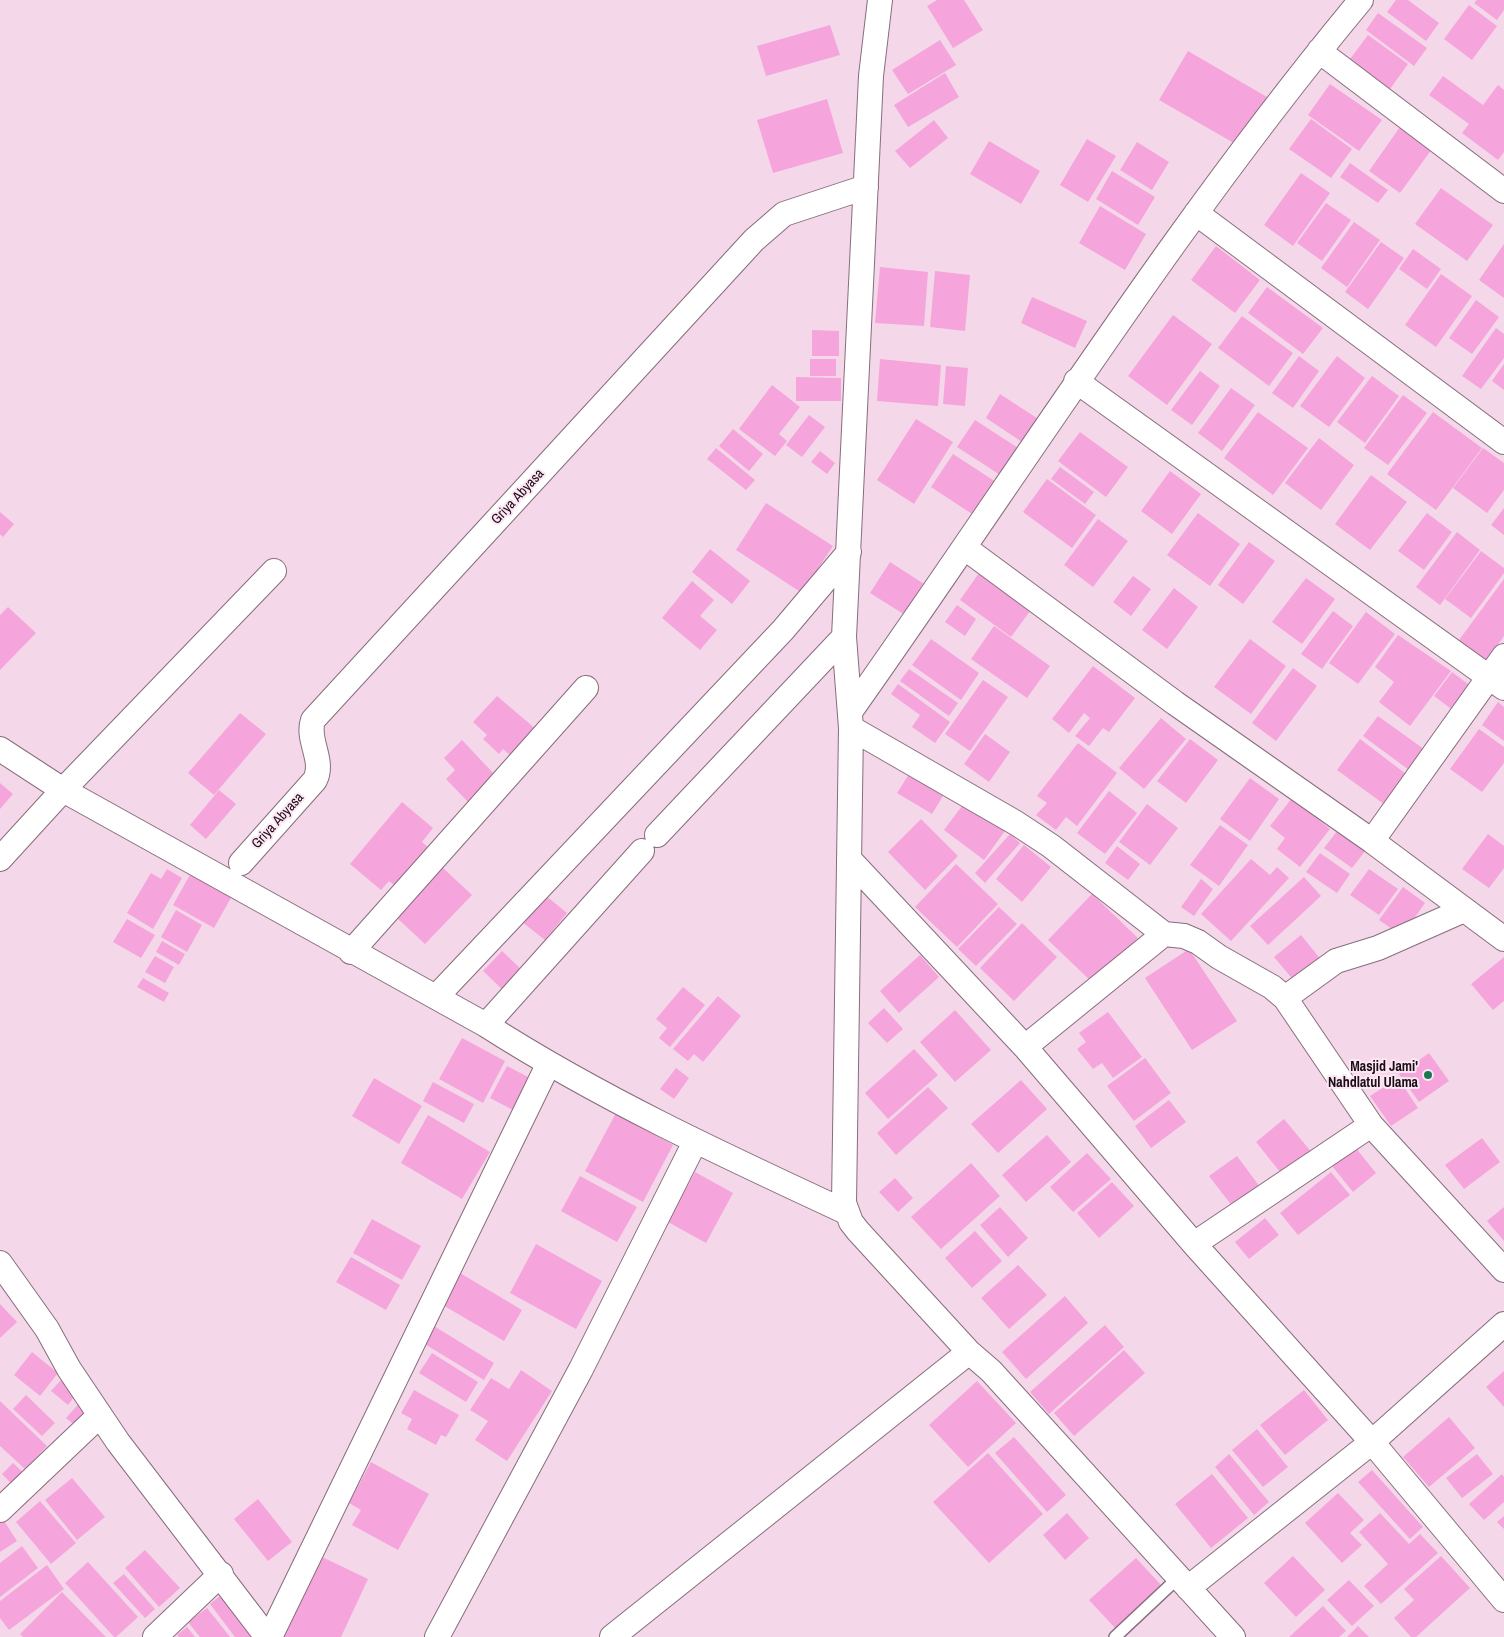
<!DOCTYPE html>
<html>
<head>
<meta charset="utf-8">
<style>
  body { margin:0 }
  canvas { display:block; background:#f4d7e9 }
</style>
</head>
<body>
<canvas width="1504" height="1637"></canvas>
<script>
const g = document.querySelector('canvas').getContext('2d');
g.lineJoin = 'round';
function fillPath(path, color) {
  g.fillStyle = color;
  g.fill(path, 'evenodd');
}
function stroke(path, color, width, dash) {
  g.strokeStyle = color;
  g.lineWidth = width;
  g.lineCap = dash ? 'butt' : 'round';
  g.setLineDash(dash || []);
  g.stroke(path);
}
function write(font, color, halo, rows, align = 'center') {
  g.font = font + ' "Archivo Narrow",sans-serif';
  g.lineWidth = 4;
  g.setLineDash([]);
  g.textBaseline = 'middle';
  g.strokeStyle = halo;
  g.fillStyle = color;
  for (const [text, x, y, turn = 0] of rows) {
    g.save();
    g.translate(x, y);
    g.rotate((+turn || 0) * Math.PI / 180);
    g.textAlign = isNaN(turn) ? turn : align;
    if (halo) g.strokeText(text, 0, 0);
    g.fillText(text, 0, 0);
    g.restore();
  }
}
fillPath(new Path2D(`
  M937,0H964L983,30L953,48L927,6Z
  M1396,0H1408L1439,23L1426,41L1387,12Z
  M1477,0H1504V10L1497,20L1474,3Z
  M1469,5L1497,26L1472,60L1444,39Z
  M1378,13L1427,48L1414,66L1366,30Z
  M830,25L840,55L766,76L757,46Z
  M1368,35L1408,64L1390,89L1350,59Z
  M940,40L956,65L908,94L892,70Z
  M1188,51L1267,97L1239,146L1159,100Z
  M945,73L959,97L908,127L894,105Z
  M1443,76L1483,105L1498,85L1504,90V152L1498,160L1462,133L1469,124L1429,95Z
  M1330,84L1382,120L1359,151L1308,115Z
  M827,99L843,153L773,173L757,120Z
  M1311,119L1352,149L1331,178L1289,149Z
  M934,120L948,138L910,168L895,151Z
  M1400,127L1432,149L1400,193L1369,171Z
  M1087,139L1116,156L1088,202L1060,185Z
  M989,141L1040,171L1021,204L970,174Z
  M1137,142L1169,162L1152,190L1120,170Z
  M1350,163L1388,190L1378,203L1340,177Z
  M1112,171L1155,197L1138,225L1096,199Z
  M1301,173L1330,193L1293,246L1264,225Z
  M1441,188L1493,225L1467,261L1415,224Z
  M1326,203L1351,220L1322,261L1297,243Z
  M1100,206L1146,234L1125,270L1079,243Z
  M1354,222L1380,240L1347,287L1321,268Z
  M1381,242L1404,258L1368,309L1345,292Z
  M1504,244V298L1479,280Z
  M1216,246L1260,280L1235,313L1191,280Z
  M1413,249L1441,269L1427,289L1399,269Z
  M880,267L928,272L924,326L875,323Z
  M935,271L970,275L965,331L930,327Z
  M1441,274L1472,296L1436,347L1405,325Z
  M1267,287L1323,328L1303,354L1248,313Z
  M1032,297L1087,321L1075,348L1021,323Z
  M1476,300L1499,317L1472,354L1449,338Z
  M1173,315L1212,344L1167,405L1128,376Z
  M1242,316L1293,353L1269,386L1218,348Z
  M1496,328L1504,334V358L1481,389L1462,376Z
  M812,330L839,331V356H812Z
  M1299,356L1319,371L1293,408L1272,393Z
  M1337,356L1365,378L1329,427L1300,406Z
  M810,359H836V376H810Z
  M880,359L941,365L938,406L877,401Z
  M1504,364V390L1492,381Z
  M946,366L968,368L965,406L943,404Z
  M1200,371L1220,386L1192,425L1171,410Z
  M1372,376L1399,396L1365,443L1337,422Z
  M796,377L841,378V401H796Z
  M772,385L800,407L779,434L787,441L775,456L739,429Z
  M1231,388L1255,405L1222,451L1198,433Z
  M1000,394L1046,424L1031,448L986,418Z
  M1403,395L1427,413L1388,465L1364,448Z
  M1258,412L1308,448L1273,495L1224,458Z
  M1433,412L1482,448L1436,510L1387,474Z
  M809,415L825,427L802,457L786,445Z
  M916,419L953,442L914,504L877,480Z
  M975,420L1026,453L1008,480L957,447Z
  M733,429L763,454L749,471L719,446Z
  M1080,432L1128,467L1106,497L1058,461Z
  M1319,438L1354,465L1321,510L1285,483Z
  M716,448L755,480L746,490L707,459Z
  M1483,448L1504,463V490L1487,513L1453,488Z
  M820,451L835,463L827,474L811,462Z
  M953,454L996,482L975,516L931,487Z
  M1060,467L1094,492L1085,504L1051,479Z
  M1170,471L1201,494L1172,534L1141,511Z
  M1371,475L1407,502L1370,550L1335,524Z
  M1047,479L1096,515L1072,548L1023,512Z
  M766,503L833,546L802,593L736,550Z
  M1504,508V535L1491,525Z
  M0,512L14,524L3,537L0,534Z
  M1198,513L1240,544L1210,586L1167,555Z
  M1427,513L1452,532L1424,570L1398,551Z
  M1098,519L1128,541L1093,587L1064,565Z
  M1457,532L1480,550L1440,605L1416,587Z
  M1249,542L1275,561L1243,604L1218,585Z
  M710,549L750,581L732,604L692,572Z
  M1481,551L1504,568V573L1471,618L1445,599Z
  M890,562L932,589L913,620L870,593Z
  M984,566L1036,603L1011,637L960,600Z
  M1133,576L1151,589L1131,616L1113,602Z
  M1306,578L1335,599L1302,644L1272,622Z
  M1504,579V636L1487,660L1459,640Z
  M692,581L714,600L700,616L717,630L700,650L662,618Z
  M1174,588L1198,607L1167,649L1142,630Z
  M957,605L976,619L965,636L945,622Z
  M8,607L36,633L0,670V615Z
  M1333,611L1353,626L1322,669L1301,654Z
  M1366,612L1395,634L1358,684L1329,663Z
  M994,626L1050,666L1027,698L971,659Z
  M1398,635L1451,671L1410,726L1379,702L1394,682L1375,667Z
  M931,639L979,673L961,700L912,665Z
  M1250,639L1286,666L1251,714L1214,687Z
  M1093,666L1135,698L1109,732L1103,728L1089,746L1075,736L1090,718L1084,713L1069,733L1052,719Z
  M1293,668L1317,686L1276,741L1252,723Z
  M909,669L958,703L949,716L900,681Z
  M1452,672L1476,690L1458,714L1434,696Z
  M983,680L1008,697L970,751L945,734Z
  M898,684L950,722L935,743L912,727L920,715L891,694Z
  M497,696L537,730L512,757L503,749L499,754L483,739L487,735L473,722Z
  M1498,702L1504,707V741L1482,725Z
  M240,713L266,734L214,795L188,773Z
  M1378,716L1428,752L1413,773L1363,736Z
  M1161,718L1186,739L1144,789L1119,768Z
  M1479,729L1504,747V763L1482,792L1450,769Z
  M985,734L1010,752L989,782L964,764Z
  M1190,739L1218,760L1186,803L1157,781Z
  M1360,739L1414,780L1392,810L1337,770Z
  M462,740L496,776L469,803L446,779L455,770L444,758Z
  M1078,743L1117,773L1077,826L1066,817L1056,830L1036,815L1047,803L1037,796Z
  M911,771L946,791L932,814L897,793Z
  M1250,778L1279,799L1250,841L1220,819Z
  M0,783L13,794L0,809Z
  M219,790L236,804L206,839L190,825Z
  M1109,791L1137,813L1105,854L1077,833Z
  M1292,798L1330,829L1300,867L1277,849L1285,838L1270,826Z
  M402,802L433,828L422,842L428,847L395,886L389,881L381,890L350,864Z
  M965,802L1005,831L984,860L944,830Z
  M1147,804L1178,828L1150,865L1119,842Z
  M921,819L958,856L925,890L888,852Z
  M1220,825L1248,845L1219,886L1190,865Z
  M1338,830L1366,850L1352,868L1324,848Z
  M1010,834L1020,843L985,883L975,873Z
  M1488,834L1504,846V868L1489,888L1462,869Z
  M1024,845L1051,867L1022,902L996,879Z
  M1117,846L1140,864L1128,880L1105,863Z
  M1320,853L1350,874L1337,893L1306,872Z
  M1251,859L1270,875L1277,867L1289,878L1231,941L1201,914Z
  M956,864L998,904L957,947L915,907Z
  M443,868L472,895L425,944L397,918Z
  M167,869L182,878L153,929L127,913L151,873L161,879Z
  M1369,869L1398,889L1379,915L1350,895Z
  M191,873L232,896L214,928L173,905Z
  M1304,877L1321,896L1268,945L1250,926Z
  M1201,879L1213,889L1194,916L1181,907Z
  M1403,887L1425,903L1402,936L1379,920Z
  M1092,894L1138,938L1094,984L1048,940Z
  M545,895L567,913L545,940L522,922Z
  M999,907L1017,924L976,966L958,949Z
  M176,910L202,925L187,952L161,937Z
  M127,919L155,935L141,958L113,942Z
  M1022,923L1057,957L1014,1001L980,968Z
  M1301,935L1322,961L1296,983L1274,957Z
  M162,941L185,954L179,965L156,952Z
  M1189,949L1237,1021L1192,1050L1145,978Z
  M502,951L523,971L504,991L483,971Z
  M920,955L939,977L899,1013L880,991Z
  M155,956L174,967L165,983L145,972Z
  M1504,957V1001L1493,1010L1471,984Z
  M143,978L169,993L164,1002L137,987Z
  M683,987L705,1005L670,1047L659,1038L667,1028L656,1019Z
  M718,996L741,1016L703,1062L694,1054L688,1061L673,1049Z
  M884,1008L903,1029L887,1043L868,1023Z
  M955,1010L991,1050L955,1082L920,1042Z
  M1108,1012L1142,1057L1113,1078L1102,1063L1093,1069L1077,1049L1086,1042L1079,1033Z
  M462,1038L505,1061L483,1103L439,1079Z
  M914,1049L938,1075L888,1119L865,1093Z
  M1429,1053L1449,1081L1419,1102L1399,1074Z
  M1145,1058L1171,1093L1134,1121L1107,1086Z
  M507,1066L532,1079L515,1111L490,1098Z
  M676,1068L689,1078L674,1099L660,1089Z
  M374,1078L422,1106L399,1144L352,1116Z
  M1398,1078L1418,1108L1391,1126L1370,1096Z
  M1021,1080L1047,1109L998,1153L971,1124Z
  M433,1082L474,1104L464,1123L423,1101Z
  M928,1087L948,1108L896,1155L877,1133Z
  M1169,1100L1186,1122L1151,1148L1135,1126Z
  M616,1113L673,1145L643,1202L585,1171Z
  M428,1115L490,1152L462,1199L401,1163Z
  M1284,1119L1313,1154L1284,1177L1256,1142Z
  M1047,1135L1071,1162L1026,1202L1002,1175Z
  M1482,1138L1500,1162L1464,1189L1445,1165Z
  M1355,1147L1376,1173L1353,1192L1332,1166Z
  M1087,1153L1111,1179L1073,1212L1050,1187Z
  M1237,1156L1263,1191L1236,1211L1209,1176Z
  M971,1163L1000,1196L941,1249L911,1217Z
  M695,1172L733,1193L706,1243L668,1222Z
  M1331,1172L1350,1195L1298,1235L1280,1213Z
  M580,1176L637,1207L617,1242L561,1211Z
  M895,1178L913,1198L898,1212L879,1192Z
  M1112,1182L1134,1206L1099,1238L1077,1213Z
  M1000,1207L1028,1238L1008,1257L980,1225Z
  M1504,1207V1241L1487,1221Z
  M1265,1218L1279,1235L1249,1259L1235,1242Z
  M372,1219L421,1246L402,1280L353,1253Z
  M975,1231L1002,1261L972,1288L945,1258Z
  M536,1244L602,1281L576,1329L510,1293Z
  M351,1257L400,1285L386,1310L336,1282Z
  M1018,1265L1047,1295L1009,1329L981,1298Z
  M460,1273L522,1310L504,1341L441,1304Z
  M1065,1296L1088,1323L1026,1379L1002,1352Z
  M0,1304L17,1322L0,1338Z
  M1105,1325L1124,1347L1049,1414L1030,1392Z
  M434,1326L494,1363L484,1380L423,1343Z
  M1124,1350L1145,1373L1074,1436L1054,1413Z
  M32,1352L58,1373L40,1396L14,1375Z
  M432,1353L478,1382L466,1402L419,1373Z
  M521,1370L552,1391L507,1461L475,1440L488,1421L470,1410L491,1378L509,1389Z
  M1504,1371V1407L1486,1387Z
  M62,1379L78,1392L68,1405L51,1391Z
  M977,1381L1016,1423L968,1467L929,1425Z
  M414,1390L459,1415L446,1437L441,1435L436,1445L407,1429L412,1419L401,1413Z
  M1304,1390L1328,1420L1285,1455L1260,1425Z
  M26,1395L55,1423L42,1436L13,1409Z
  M83,1399L93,1409L77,1427L66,1418Z
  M0,1401L47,1446L25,1469L0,1446Z
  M1449,1417L1475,1448L1429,1487L1403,1457Z
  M1257,1429L1288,1467L1263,1487L1232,1450Z
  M1014,1437L1066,1495L1047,1512L995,1453Z
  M988,1453L1043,1514L989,1563L933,1502Z
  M1229,1454L1269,1502L1254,1515L1215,1467Z
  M1477,1454L1493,1474L1462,1498L1446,1478Z
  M371,1462L429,1494L398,1550L352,1525L361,1510L349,1503Z
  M13,1463L26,1475L14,1486L2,1474Z
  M1372,1470L1423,1527L1410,1539L1358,1482Z
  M1212,1474L1248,1518L1211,1548L1175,1504Z
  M1502,1474L1504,1477V1502L1484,1520L1469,1504Z
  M72,1478L105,1517L77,1540L45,1500Z
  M1338,1493L1364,1520L1350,1533L1362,1545L1342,1563L1305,1523Z
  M258,1499L292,1542L268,1561L234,1519Z
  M40,1501L76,1543L51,1564L16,1522Z
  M1067,1513L1089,1538L1065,1560L1043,1535Z
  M1380,1513L1409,1544L1420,1534L1438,1553L1381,1604L1364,1586L1388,1564L1359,1532Z
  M1504,1516V1529L1497,1522Z
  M3,1519L17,1541L0,1552V1521Z
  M22,1546L38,1568L0,1597V1563Z
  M145,1550L180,1588L159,1607L125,1568Z
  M318,1555L368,1579L341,1637H279Z
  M1293,1556L1325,1590L1296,1617L1264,1583Z
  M1441,1556L1470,1588L1416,1637H1411L1394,1618L1414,1600L1404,1589Z
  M1136,1558L1162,1586L1116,1629L1089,1600Z
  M88,1562L138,1617L116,1637H114L65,1583Z
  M47,1565L64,1589L9,1630L0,1618V1601Z
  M124,1574L155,1609L145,1618L113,1583Z
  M1349,1580L1374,1606L1352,1626L1327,1600Z
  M226,1591L258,1631L251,1637H235L210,1604Z
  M62,1592L101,1632L106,1637H23L20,1634Z
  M1323,1606L1346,1631L1339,1637H1289Z
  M207,1608L230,1637H200L188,1622Z
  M1358,1626L1369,1637H1347Z
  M187,1627L195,1637H179L177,1635Z`), '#f6a5dc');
const service = new Path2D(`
  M1115,1637L1179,1577`);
const minor = new Path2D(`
  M1319,51L1504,191
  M1196,213L1504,442
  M1076,381L1504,688
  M965,548L1175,703L1372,841L1504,939
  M850,712C1019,473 1174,225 1361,0
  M851,728L1016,823L1051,846L1164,934
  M0,749L63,790L486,1025C600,1098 723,1155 846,1212
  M657,835L844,637
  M1372,841L1504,656
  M0,859L63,790L274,571
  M849,859L1025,1047L1194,1244L1372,1442L1504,1600
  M241,863L315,780C325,760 306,740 313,720L754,240L784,214L866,187
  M351,952L586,688
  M436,997L783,630L849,552
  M1285,998L1371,1125
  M486,1025L642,851
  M1025,1047L1164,934L1184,936L1198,942L1219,957L1272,987L1285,998L1336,961L1378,948L1464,910
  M1194,1244L1371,1125L1504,1270
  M0,1263L47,1329L69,1369L118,1442L267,1637
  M969,1352L991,1371L1233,1637
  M0,1510L100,1415
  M1188,1588L1372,1442L1504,1324
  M155,1637L221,1574
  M270,1637L548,1065
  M437,1637L581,1369L695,1142
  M612,1637L969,1352L858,1231L851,1222L844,1203L851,728L844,637L871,76L880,0`);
stroke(service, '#876d7d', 14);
stroke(minor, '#876d7d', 26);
stroke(service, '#fff', 11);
stroke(minor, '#fff', 24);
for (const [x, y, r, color] of [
  [1428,1075,5,"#197a51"]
]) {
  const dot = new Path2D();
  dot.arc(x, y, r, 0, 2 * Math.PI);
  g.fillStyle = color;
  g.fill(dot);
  stroke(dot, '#fee6f5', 2);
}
write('14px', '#180e15', '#fee6f5', [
  ["Griya Abyasa",518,497,-47],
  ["Griya Abyasa",278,821,-48]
]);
write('bold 14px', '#180e15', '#fee6f5', [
  ["Masjid Jami'",1418,1067],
  ["Nahdlatul Ulama",1418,1083]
], 'right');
</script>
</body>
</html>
